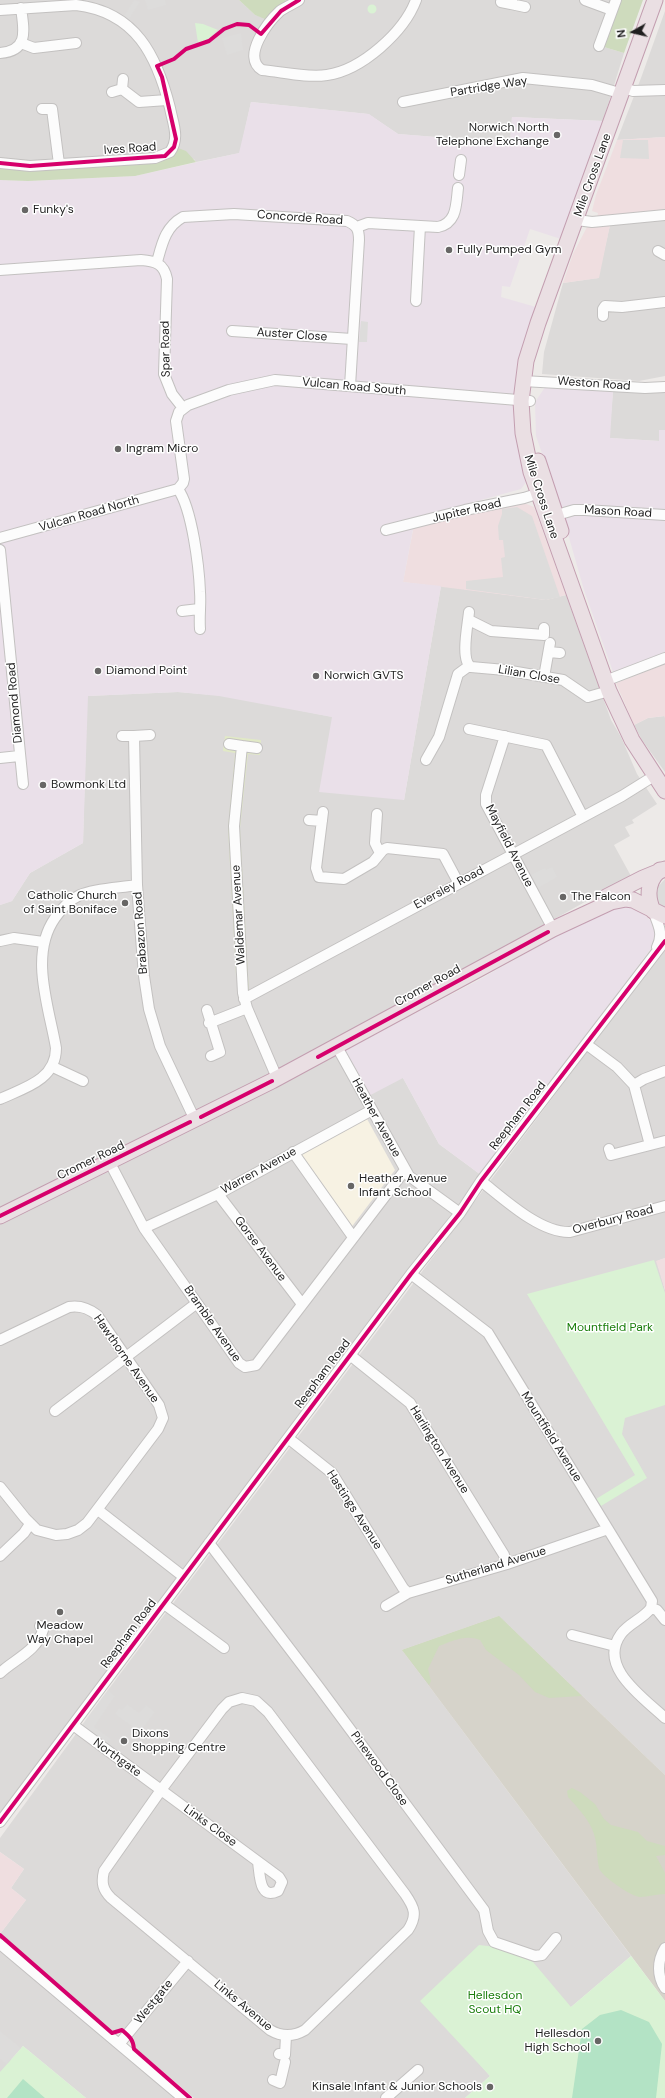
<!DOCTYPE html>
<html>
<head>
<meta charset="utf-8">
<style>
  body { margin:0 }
  #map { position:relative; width:665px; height:2098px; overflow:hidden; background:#edeae8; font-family:"DM Sans",sans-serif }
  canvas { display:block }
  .north { position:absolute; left:613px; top:12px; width:40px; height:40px; -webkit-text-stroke:3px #fff; paint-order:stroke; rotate:262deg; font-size:11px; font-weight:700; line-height:16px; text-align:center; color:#1f1f1f }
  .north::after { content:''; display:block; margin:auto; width:14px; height:18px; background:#1f1f1f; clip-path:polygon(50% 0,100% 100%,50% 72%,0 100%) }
</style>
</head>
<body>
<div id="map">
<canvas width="665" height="2098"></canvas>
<div class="north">N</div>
</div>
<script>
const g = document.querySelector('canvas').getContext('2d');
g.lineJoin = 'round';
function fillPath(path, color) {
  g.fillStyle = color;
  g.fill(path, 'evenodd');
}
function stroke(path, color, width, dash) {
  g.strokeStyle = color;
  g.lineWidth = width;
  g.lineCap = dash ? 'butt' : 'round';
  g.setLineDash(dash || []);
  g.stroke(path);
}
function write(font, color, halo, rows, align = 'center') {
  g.font = font + ' "DM Sans",sans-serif';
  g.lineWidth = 3;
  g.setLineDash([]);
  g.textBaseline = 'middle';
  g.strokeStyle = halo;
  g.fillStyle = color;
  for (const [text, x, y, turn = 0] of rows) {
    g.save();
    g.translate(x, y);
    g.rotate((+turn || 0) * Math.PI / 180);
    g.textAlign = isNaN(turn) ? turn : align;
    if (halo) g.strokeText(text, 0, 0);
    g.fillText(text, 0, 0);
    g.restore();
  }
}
fillPath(new Path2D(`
  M0,0H239L255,15L265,18L285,0H621L604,47L624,53L603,121L512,117L510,143L398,134L368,114L251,102L240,153L196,162L194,159L173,156L168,159L153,161L40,169H0Z
  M665,11V137L617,140L641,78Z
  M665,218V376L639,381L542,374L544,352L563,283L598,278L610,225Z
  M613,391L665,392V430H659V441L609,438Z
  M441,586L546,600L566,595L611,720L621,737L637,774L657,804L632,820L634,823L625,827L630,836L614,845L631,876L430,989L260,1079L0,1208V905L12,901L30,873L83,843L87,696L178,692L226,696L333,717L327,751L404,800Z
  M665,716V772L642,740L634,725L648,718Z
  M665,948V1258L657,1261L665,1290V1775L499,1616L402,1650L631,1956L571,2007L468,2050L490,2076L465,2098H194L135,2048L133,2036L125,2028L112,2031L0,1934L26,1900L11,1888L24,1869L0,1852V1838L108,1690Z
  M336,1055L403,1078L439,1144L481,1175L172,1584L94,1692L0,1814V1224Z
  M0,1948L177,2098H86L23,2046L12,2058L0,2094Z`), '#dcdad9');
fillPath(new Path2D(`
  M665,137V211L597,218L598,213L592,211L596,195L617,140Z
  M610,225L599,278L563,283L573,254L587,227Z
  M524,503L534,507L566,595L546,600L403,582L414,525Z
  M665,664V718L664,716L648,718L634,725L616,683Z
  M665,1258V1290L656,1261Z
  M0,1852L24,1869L11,1888L26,1900L0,1934Z`), '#efdee0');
fillPath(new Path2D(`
  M251,102L369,114L398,134L510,143L512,117L603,121L561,239L530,229L510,287L502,286L501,297L536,307L525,342L527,481L521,489L415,518L403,582L441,586L404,800L319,792L332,717L219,696L178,692L88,696L83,843L30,873L12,901L0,905V180L28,181L135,176L239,153Z
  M546,386L613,391L610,438L659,441V430H665V652L613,672L584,590L560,506L536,436L535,402Z
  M627,906L642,913L652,922L655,929L656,942L481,1175L439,1144L403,1078L361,1100L336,1055L477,981L568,929L605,910Z`), '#eae0e9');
fillPath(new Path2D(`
  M366,1117L395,1170L350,1229L298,1155Z`), '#f7f2e3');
fillPath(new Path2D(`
  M499,1616L665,1775V2001L402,1650Z`), '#d6d3ca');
fillPath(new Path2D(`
  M225,736L261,740L260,755L248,754L240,828L249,991L243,993L242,976H236L228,828L235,753L223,751Z`), '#e1e9c6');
fillPath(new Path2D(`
  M239,0H285L286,1L265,19L255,15Z
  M621,0H643L624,53L604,47Z
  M178,148L186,151L196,162L135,176L28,181L0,180V169H40L153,161C165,160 171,159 178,148Z
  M499,1616L582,1696L549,1698L535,1692L519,1675L486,1650L480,1640C466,1634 452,1641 439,1646L428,1669L431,1681L429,1685L402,1650Z
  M572,1788L580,1792L595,1804L604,1819L611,1825L638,1832L647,1841L665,1846V1855L656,1856L665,1873V1894C657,1894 648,1897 640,1897C632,1897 601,1876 599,1868C596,1854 598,1842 592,1829C587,1817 576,1806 568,1797L567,1791Z`), '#cedbbd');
fillPath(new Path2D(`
  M367.5 9a4.5 4.5 0 1 1 9 0a4.5 4.5 0 1 1-9 0Z
  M195,23L203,24L218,30L207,40L198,43Z
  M654,1260L665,1293V1405L625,1418L622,1434L647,1478L601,1506L596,1499L635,1475L527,1294Z
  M479,1945L496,1947L533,1962L571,2007L631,1956L665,2001V2098H465L490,2076L420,2001Z
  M23,2046L86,2098H0V2072Z`), '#daf2d4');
fillPath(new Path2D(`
  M621,2010L649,2022L662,2044L656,2098H572L582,2029L600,2015Z
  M23,2079L45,2098H7Z`), '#b3e3c5');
fillPath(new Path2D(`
  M134,0L140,2L129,19L124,16Z
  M145,0H165L166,5L148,10Z
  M241,33L243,50L227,55L222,38Z
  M623,140H648L649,159L620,158Z
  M361,321L368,322L367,342H359Z
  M517,507L532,516L560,597L546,600L466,589V581L503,577L501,558L505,557L503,540H499L498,526L502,514V509Z
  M552,867L557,877L538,888L531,875L545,868L546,870Z
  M665,879V910L656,901V889Z
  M108,1690L115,1696L94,1727L111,1739L107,1743L82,1725Z
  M127,1704L139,1713L146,1705L155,1712L140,1732L115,1714L119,1708L122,1710Z
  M0,2031L21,2048L7,2064L0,2059Z`), '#dddcdb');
const minor = new Path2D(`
  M299,0C293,4 286,7 280,11C268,22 241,57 262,70C283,72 306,78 327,75C362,70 404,32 416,0
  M585,0L612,10
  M501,2L511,4L512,0
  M511,4L525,7
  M0,10L76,5C136,12 157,56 170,108C173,124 180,138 170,152L155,158L30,166L0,163
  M21,43L34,48L76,43
  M599,46L616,0
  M0,53C29,51 24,30 21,8
  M625,88L633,91L665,90
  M122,89L123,79
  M112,92L122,89L139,102L167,100
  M403,102L523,78L592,85L623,94
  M42,109H52L59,164
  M459,175L461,160
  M577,220L592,222L665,215
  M357,227L368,223L438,227C457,223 456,205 458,188
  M658,251L665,255
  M157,262C162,244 165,227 183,217L234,214L347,221C357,225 359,230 359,240L350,386
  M0,270L141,260C156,261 164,264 167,279L164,374L172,394L183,408
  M416,301L420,226
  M603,316V309L605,306L622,307L665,302
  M232,331L352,339
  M523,381L645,388L665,387
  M178,489C192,509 199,566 200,592C201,604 199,616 200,629
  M550,517L574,510H585L665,515
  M386,530L465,510L524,498L543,492
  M0,538L178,489L183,483L184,479L176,421L179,412L188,405L229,390L275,380L530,401
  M0,550L23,784
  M182,611L199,609
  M469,612C468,624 460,660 471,667L505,670L563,680L588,697L609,691
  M469,620L491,631L544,635V628
  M549,652L560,653
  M544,677L550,643
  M605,681L665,658
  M469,729L546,745L583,817
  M122,736H134L137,885L144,976L149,1009L160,1046L195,1120
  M134,736L150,735
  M505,736L486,795V804L553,929
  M229,744L242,746L234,826L243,993L247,1008L277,1078
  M242,746L257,748
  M0,758L19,756
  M426,760L439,737L458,674L469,666
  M323,812L316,868L319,877L344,879L373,862L383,850L387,848L443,854L458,882
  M377,814L375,843L380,853
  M309,820L322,821
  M653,911C658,924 664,934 657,947
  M0,941L14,938L43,942
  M244,999L622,796L654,776
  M207,1010L220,1052L211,1056
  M209,1023L247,1008
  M586,1044L617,1067L634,1085L650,1145
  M337,1047L409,1176L460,1213
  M53,1067L83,1081
  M634,1085L644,1079L665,1071
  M0,1099C24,1088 56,1080 56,1048C49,1007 29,955 55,918C62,908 69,900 80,895C97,888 119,888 137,885
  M609,1149L611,1155L665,1141
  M293,1152L353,1237
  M110,1163L144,1228L239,1363L245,1367L256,1365L405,1170
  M481,1181C504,1199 540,1233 570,1232L665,1206
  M218,1194L302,1304
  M144,1228L218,1194L372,1110
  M411,1274L488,1333L652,1601L651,1608
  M0,1340L69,1307C80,1305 88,1308 97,1315L159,1405L163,1418L158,1429L87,1523L78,1530L67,1534L56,1535L37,1530L25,1518L0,1487
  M350,1355L410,1403L504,1555L507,1564
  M55,1411L197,1303
  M288,1438L332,1473L403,1588L408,1593
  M98,1510L184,1577
  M209,1543L318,1686L484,1910L488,1931L494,1942L535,1956L542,1955L556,1938
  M0,1556L24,1533L30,1524
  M164,1604L224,1648
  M386,1606L408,1593L507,1564L608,1529
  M651,1608C643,1619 629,1623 621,1634C597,1667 644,1698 665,1718
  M651,1608L657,1610L665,1620
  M572,1635L615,1646
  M0,1673C15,1659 37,1651 43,1630L40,1626
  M242,1698L256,1701L268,1712L405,1894C414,1907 418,1915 408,1930L305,2030C293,2037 282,2037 270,2030L111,1898C103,1890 101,1883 104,1871L161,1790L222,1709L229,1702Z
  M73,1725L279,1877L282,1882L278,1891C259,1900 260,1875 258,1862
  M0,1822L411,1274L460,1213L481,1181L665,941
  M0,1944L183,2098
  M665,1948C657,1961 657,1976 665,1988
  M120,2043L188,1961
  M279,2054L285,2055L286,2036
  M273,2080L280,2083L285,2062
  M386,2098L418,2070`);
const highway = new Path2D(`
  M655,0L538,323L526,361L521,401L523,433L531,472L609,691L632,740L665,791
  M538,461L561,531
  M606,897L643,878L665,869
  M653,911C647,897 647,881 660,870
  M0,1216L272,1081L553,929L611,902L626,899L633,900L665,916`);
stroke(minor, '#c3c1c0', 12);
stroke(highway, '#c39eb0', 17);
stroke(minor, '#fcfcfc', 10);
stroke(highway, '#eadfe3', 15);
stroke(new Path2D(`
  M0,163L30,166L165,156L174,147L176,139L162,77L157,66L174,59L186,49L209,41L224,29L237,24L249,25L261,34L281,11L299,0
  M318,1057L548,932
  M201,1117L272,1081
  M0,1216L190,1122
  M0,1822L411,1274L460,1213L481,1181L665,941
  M0,1935L112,2033L122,2030C130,2037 133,2039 134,2049L190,2098`), '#d6006c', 4);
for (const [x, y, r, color] of [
  [557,135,4,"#676665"],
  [25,210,4,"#676665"],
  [449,250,4,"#676665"],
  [118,449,4,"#676665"],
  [98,671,4,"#676665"],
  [316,676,4,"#676665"],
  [43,785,4,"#676665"],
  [563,897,4,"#676665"],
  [125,903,4,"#676665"],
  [351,1186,4,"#676665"],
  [60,1612,4,"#676665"],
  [124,1741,4,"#676665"],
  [598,2041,4,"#676665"],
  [490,2087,4,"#676665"]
]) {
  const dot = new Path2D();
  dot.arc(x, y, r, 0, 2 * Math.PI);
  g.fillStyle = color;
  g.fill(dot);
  stroke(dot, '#fff', 1.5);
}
write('12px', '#1f1f1f', '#fff', [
  ["Partridge Way",489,87,-9],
  ["Ives Road",130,149,-4],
  ["Mile Cross Lane",593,175,-70],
  ["Concorde Road",300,218,4],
  ["Auster Close",292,335,4],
  ["Spar Road",166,349,-91],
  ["Weston Road",594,384,4],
  ["Vulcan Road South",354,387,5],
  ["Mile Cross Lane",541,497,72],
  ["Jupiter Road",467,511,-13],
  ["Mason Road",618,512,3],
  ["Vulcan Road North",89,514,-16],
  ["Lilian Close",529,675,10],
  ["Diamond Road",15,703,-95],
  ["Mayfield Avenue",509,846,63],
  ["Eversley Road",449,888,-28],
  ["Waldemar Avenue",239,915,-93],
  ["Brabazon Road",141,933,-94],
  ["Cromer Road",428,986,-29],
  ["Reepham Road",518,1116,-52],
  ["Heather Avenue",376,1118,61],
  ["Cromer Road",91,1161,-26],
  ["Warren Avenue",259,1171,-29],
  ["Overbury Road",613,1220,-15],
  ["Gorse Avenue",260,1249,53],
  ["Bramble Avenue",212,1324,55],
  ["Hawthorne Avenue",126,1359,55],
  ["Reepham Road",323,1374,-53],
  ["Mountfield Avenue",551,1437,58],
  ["Harlington Avenue",439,1450,58],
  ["Hastings Avenue",354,1510,57],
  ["Sutherland Avenue",496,1566,-17],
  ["Reepham Road",129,1634,-53],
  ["Northgate",117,1758,36],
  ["Pinewood Close",379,1769,54],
  ["Links Close",210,1826,36],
  ["Westgate",154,2002,-51],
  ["Links Avenue",243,2006,40]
]);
write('12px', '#1f1f1f', '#fff', [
  ["Norwich North",549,128,"right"],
  ["Telephone Exchange",549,142,"right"],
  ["Funky's",33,210],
  ["Fully Pumped Gym",457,250],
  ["Ingram Micro",126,449],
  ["Diamond Point",106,671],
  ["Norwich GVTS",324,676],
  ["Bowmonk Ltd",51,785],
  ["Catholic Church",117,896,"right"],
  ["of Saint Boniface",117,910,"right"],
  ["The Falcon",571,897],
  ["Heather Avenue",359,1179],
  ["Infant School",359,1193],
  ["Meadow",60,1626,"center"],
  ["Way Chapel",60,1640,"center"],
  ["Dixons",132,1734],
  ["Shopping Centre",132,1748],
  ["Hellesdon",590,2034,"right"],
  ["High School",590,2048,"right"],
  ["Kinsale Infant & Junior Schools",482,2087,"right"]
], 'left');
write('12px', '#1a7e0c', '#fff', [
  ["Mountfield Park",610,1328],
  ["Hellesdon",495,1996],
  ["Scout HQ",495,2010]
]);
</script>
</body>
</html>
